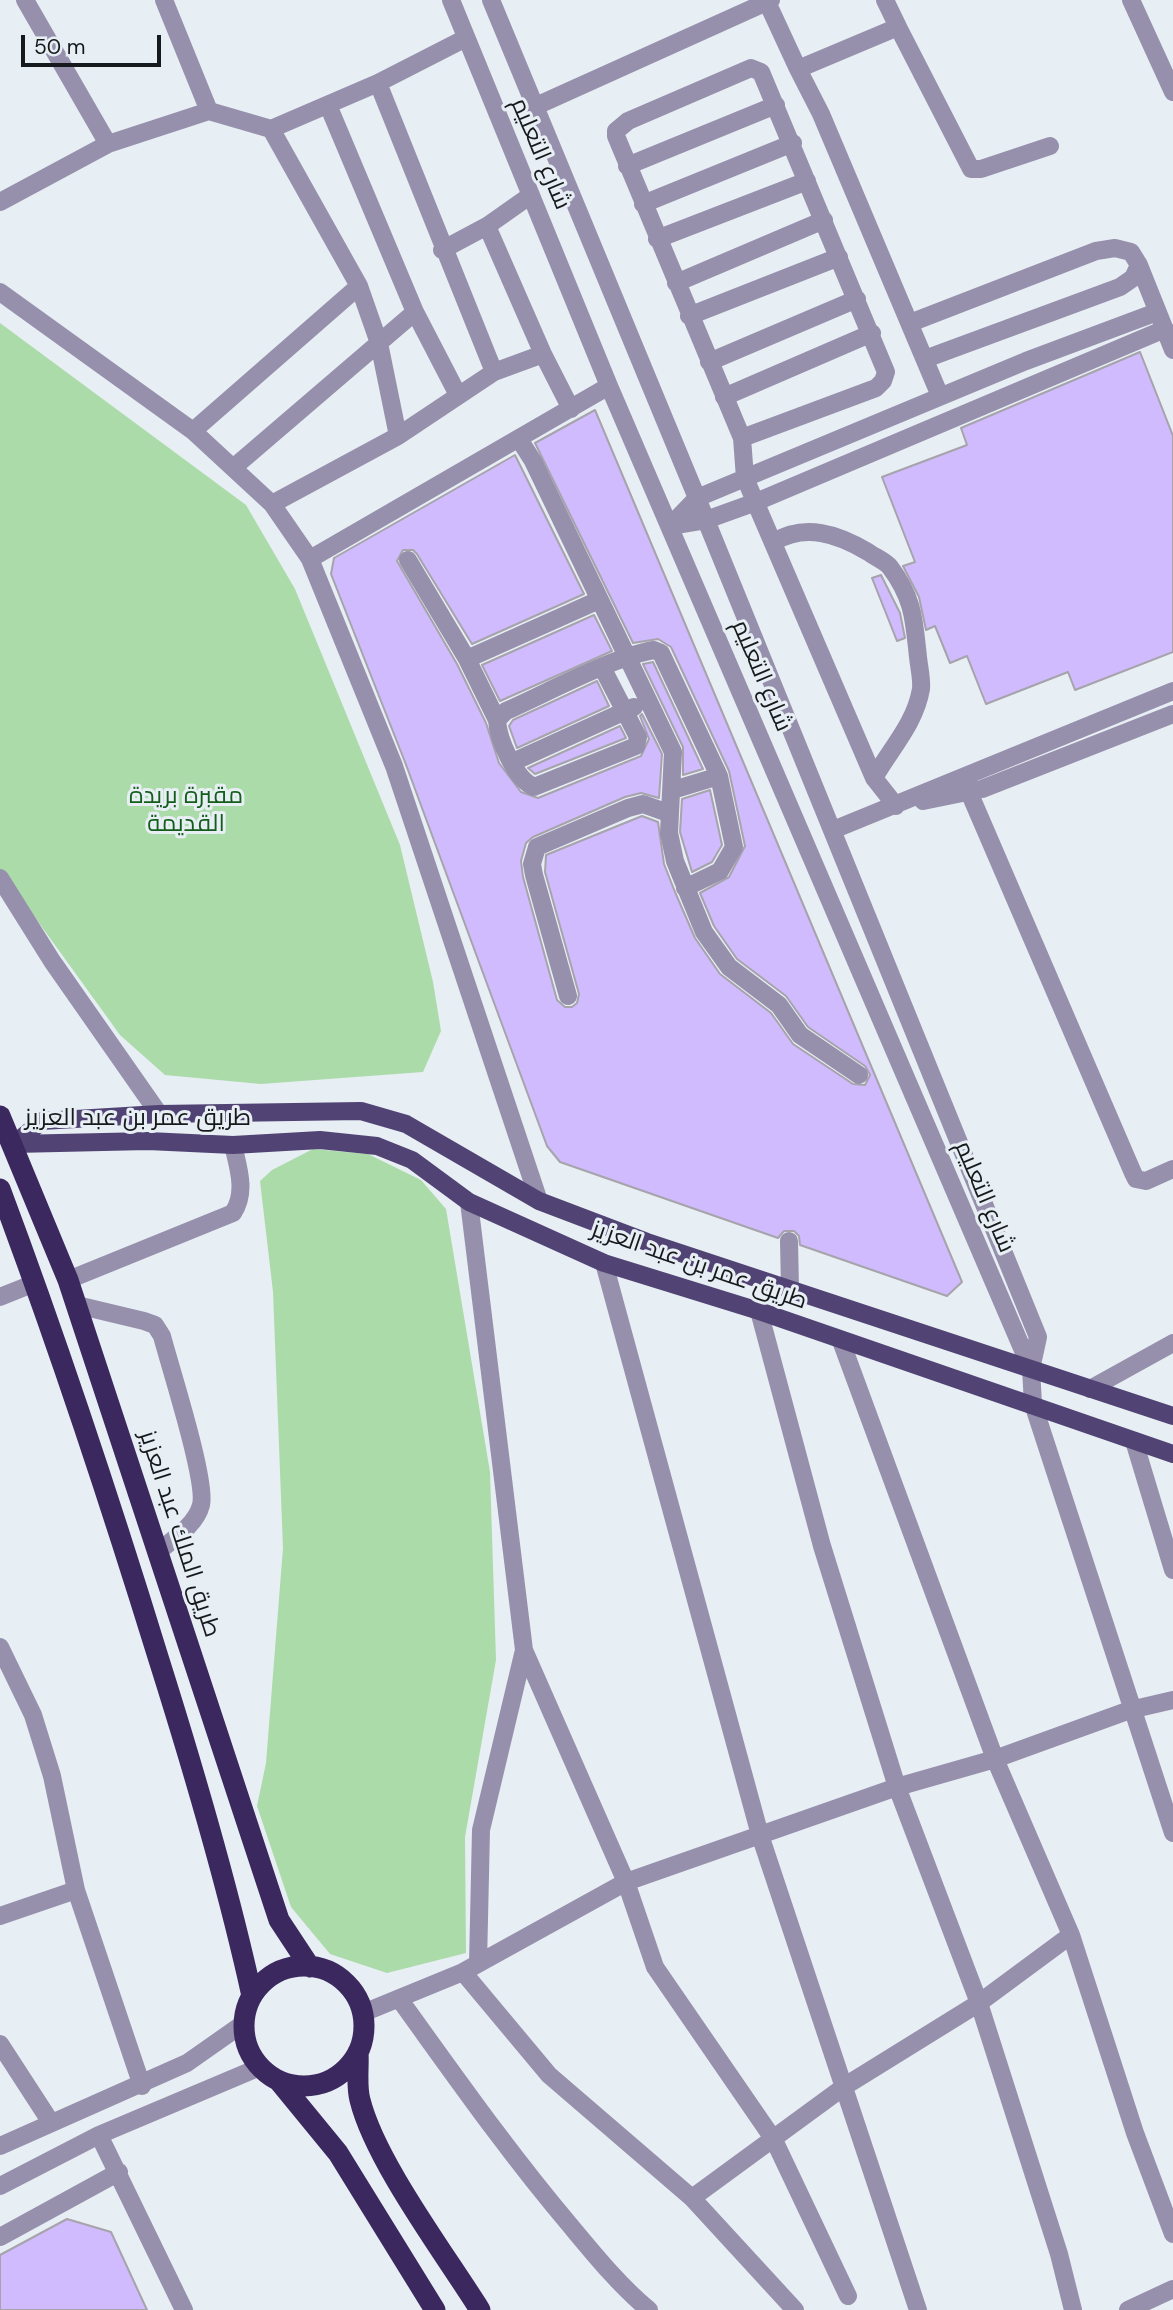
<!DOCTYPE html>
<html>
<head>
<meta charset="utf-8">
<style>
  body { margin:0 }
  #map { position:relative; width:1173px; height:2310px; overflow:hidden; background:#e7eef4; font-family:"DM Sans",sans-serif }
  canvas { display:block }
  .scale { position:absolute; left:21px; top:35px; width:140px; height:32px; box-sizing:border-box; border:4px solid #171a1c; border-top:0; padding-left:9px; font-size:21px; line-height:24px; white-space:nowrap; color:#171a1c; -webkit-text-stroke:5px #e7eef4; paint-order:stroke }
</style>
</head>
<body>
<div id="map">
<canvas width="1173" height="2310"></canvas>
<div class="scale">50 m</div>
</div>
<script>
const g = document.querySelector('canvas').getContext('2d');
g.lineJoin = 'round';
function fillPath(path, color) {
  g.fillStyle = color;
  g.fill(path, 'evenodd');
}
function stroke(path, color, width, dash) {
  g.strokeStyle = color;
  g.lineWidth = width;
  g.lineCap = dash ? 'butt' : 'round';
  g.setLineDash(dash || []);
  g.stroke(path);
}
function write(font, color, halo, rows, align = 'center') {
  g.font = font + ' "DM Sans",Cairo,sans-serif';
  g.lineWidth = 6;
  g.setLineDash([]);
  g.textBaseline = 'middle';
  g.strokeStyle = halo;
  g.fillStyle = color;
  for (const [text, x, y, turn = 0] of rows) {
    g.save();
    g.translate(x, y);
    g.rotate((+turn || 0) * Math.PI / 180);
    g.textAlign = isNaN(turn) ? turn : align;
    if (halo) g.strokeText(text, 0, 0);
    g.fillText(text, 0, 0);
    g.restore();
  }
}
fillPath(new Path2D(`
  M0,323L246,505L295,589L400,845L433,982L441,1031L423,1072L261,1084L165,1075L120,1035L0,869Z
  M313,1149L368,1154L421,1180L446,1209L490,1472L496,1660L465,1837L466,1953L387,1973L330,1954L291,1907L257,1806L266,1763L283,1548L273,1292L260,1181L272,1170Z`), '#acdbaa');
const building = new Path2D(`
  M1140,352L1173,436V652L1075,690L1068,672L986,704L967,656L950,663L935,626L926,630L919,597L903,566L915,562L882,477L967,445L961,428Z
  M595,410L962,1282L947,1296L800,1245L799,1236L794,1231H784L778,1238L560,1162L547,1146L405,762L331,574L334,558L515,455L584,594L472,644L417,554L413,550H403L397,561L457,664L486,723L499,763L521,792L538,798L641,756L649,739L640,716L642,714L662,754L659,798L641,793L625,797L533,837L526,843L521,861L523,877L557,1000L565,1007H572L577,1003L579,994L545,872L546,855L642,816L658,822L664,864L675,892L695,938L720,974L771,1013L793,1044L853,1084L865,1085L870,1075L865,1066L808,1027L786,996L737,959L714,926L700,893L729,877L745,846L729,771L671,647L658,639L633,643L535,443Z
  M881,575L900,613L905,638L897,641L872,578Z
  M594,615L612,651L500,701L482,665Z
  M653,662L703,769L683,775V747L643,664Z
  M597,681L609,706L517,748L509,726L513,720Z
  M620,726L626,738L535,774L528,768Z
  M710,790L722,845L712,862L692,872L680,832L682,799Z
  M67,2219L111,2232L147,2310H0V2255Z`);
fillPath(building, '#cfbbfd');
stroke(building, '#a6a3ab', 2);
stroke(new Path2D(`
  M25,0L108,144
  M164,0L209,111
  M451,0L609,386L1031,1369
  M491,0L697,498L1038,1337L1031,1369L1033,1404L1173,1833
  M885,0L898,27
  M1131,0L1173,92
  M767,2L798,69
  M378,83L494,372
  M536,106L771,0
  M271,129L359,286L379,343L398,436L272,504
  M627,166L776,105
  M0,202L108,144L209,111L271,129L378,83L466,38
  M643,204L793,143
  M487,226L543,354
  M657,239L807,181
  M442,250L487,226L531,195
  M1139,265L1173,350
  M676,283L824,220
  M0,292L193,431L272,504L310,559L394,766L539,1201
  M415,312L458,395
  M689,316L839,257
  M910,323L1096,251L1115,248L1131,252L1139,265L1133,278L1120,287L925,359
  M709,362L857,299
  M940,396L821,114L798,69L898,27L971,169H981L1050,146
  M724,397L872,333
  M193,431L359,286
  M398,436L494,372L543,354L571,409
  M742,438L876,388L883,381L886,372L761,72L751,68L628,121L616,131V136L742,438L745,478L874,778L896,806
  M519,439L533,461L673,752L669,833L675,861L704,932L729,967L779,1005L800,1035L859,1075
  M233,468L415,312L328,105
  M670,526L697,498L1026,361L1157,312
  M670,526L706,520L756,502L1165,329
  M774,542C805,523 838,534 868,552C875,557 885,561 890,567C914,599 914,621 918,657C919,667 922,679 921,689C915,724 891,748 874,778
  M310,559L609,386
  M408,560L467,659L497,720
  M467,659L599,600
  M603,669L638,737L636,746L534,787C515,779 498,739 497,720L506,711C547,693 612,657 654,650L661,653L719,776L673,790
  M513,762L634,707
  M969,792L1133,1173L1136,1179L1146,1181L1173,1169
  M923,801L982,789L1173,714
  M833,830L1173,691
  M0,878L52,961L159,1114
  M685,888L720,871L734,847L719,776
  M568,996L534,875L532,864L537,847L628,808L643,804L668,813
  M469,1202L524,1650L626,1882L655,1967L774,2140L848,2296
  M789,1241L790,1288
  M604,1263L760,1835L918,2310
  M68,1280L233,1213C247,1192 238,1167 233,1145
  M0,1297L35,1283
  M77,1305L144,1321L155,1325L162,1336C170,1367 207,1481 201,1505C196,1525 173,1539 158,1552
  M759,1311L822,1546L897,1787L979,2003L1059,2254L1073,2310
  M841,1341L995,1759L1071,1935L1135,2133L1173,2234
  M1090,1389L1173,1343
  M1134,1441L1173,1570
  M0,1647L33,1715L52,1776L76,1890L142,2086
  M0,1916L76,1890
  M478,1964L481,1830L524,1650
  M463,1972L549,2075L692,2198L795,2310
  M400,2000C455,2076 508,2152 569,2224C594,2254 619,2285 649,2310
  M363,2013L463,1972L626,1882L897,1787L995,1759L1130,1710L1173,1700
  M0,2044L50,2121
  M99,2135L184,2310
  M0,2146L187,2063L244,2023
  M0,2186L99,2135L260,2067
  M692,2198L845,2086L979,2003L1071,1935
  M0,2237L119,2172
  M1128,2310L1173,2289`), '#9690ac', 18);
stroke(new Path2D(`
  M14,1144L42,1121L159,1114L361,1111L406,1124L539,1201L647,1242L1173,1416
  M14,1144L148,1141L233,1145L320,1140L377,1146L412,1160L469,1202L604,1263L759,1311L1173,1454`), '#514474', 18);
stroke(new Path2D(`
  M0,1116L68,1280L279,1920L310,1967
  M0,1189C58,1344 110,1501 159,1660C194,1771 227,1882 252,1996
  M244 2026a60 60 0 1 1 120 0a60 60 0 1 1-120 0Z
  M358,2052C359,2067 356,2086 360,2100C375,2161 445,2254 480,2310
  M279,2081L338,2153L435,2310`), '#3a285f', 21);
write('24px', '#171a1c', '#e7eef4', [
  ["شارع التعليم",540,154,67],
  ["شارع التعليم",761,676,67],
  ["طريق عمر بن عبد العزيز",138,1119],
  ["شارع التعليم",984,1197,67],
  ["طريق عمر بن عبد العزيز",699,1266,19],
  ["طريق الملك عبد العزيز",179,1534,72]
]);
write('24px', '#135e1a', '#e7eef4', [
  ["مقبرة بريدة",186,797],
  ["القديمة",186,825]
]);
</script>
</body>
</html>
